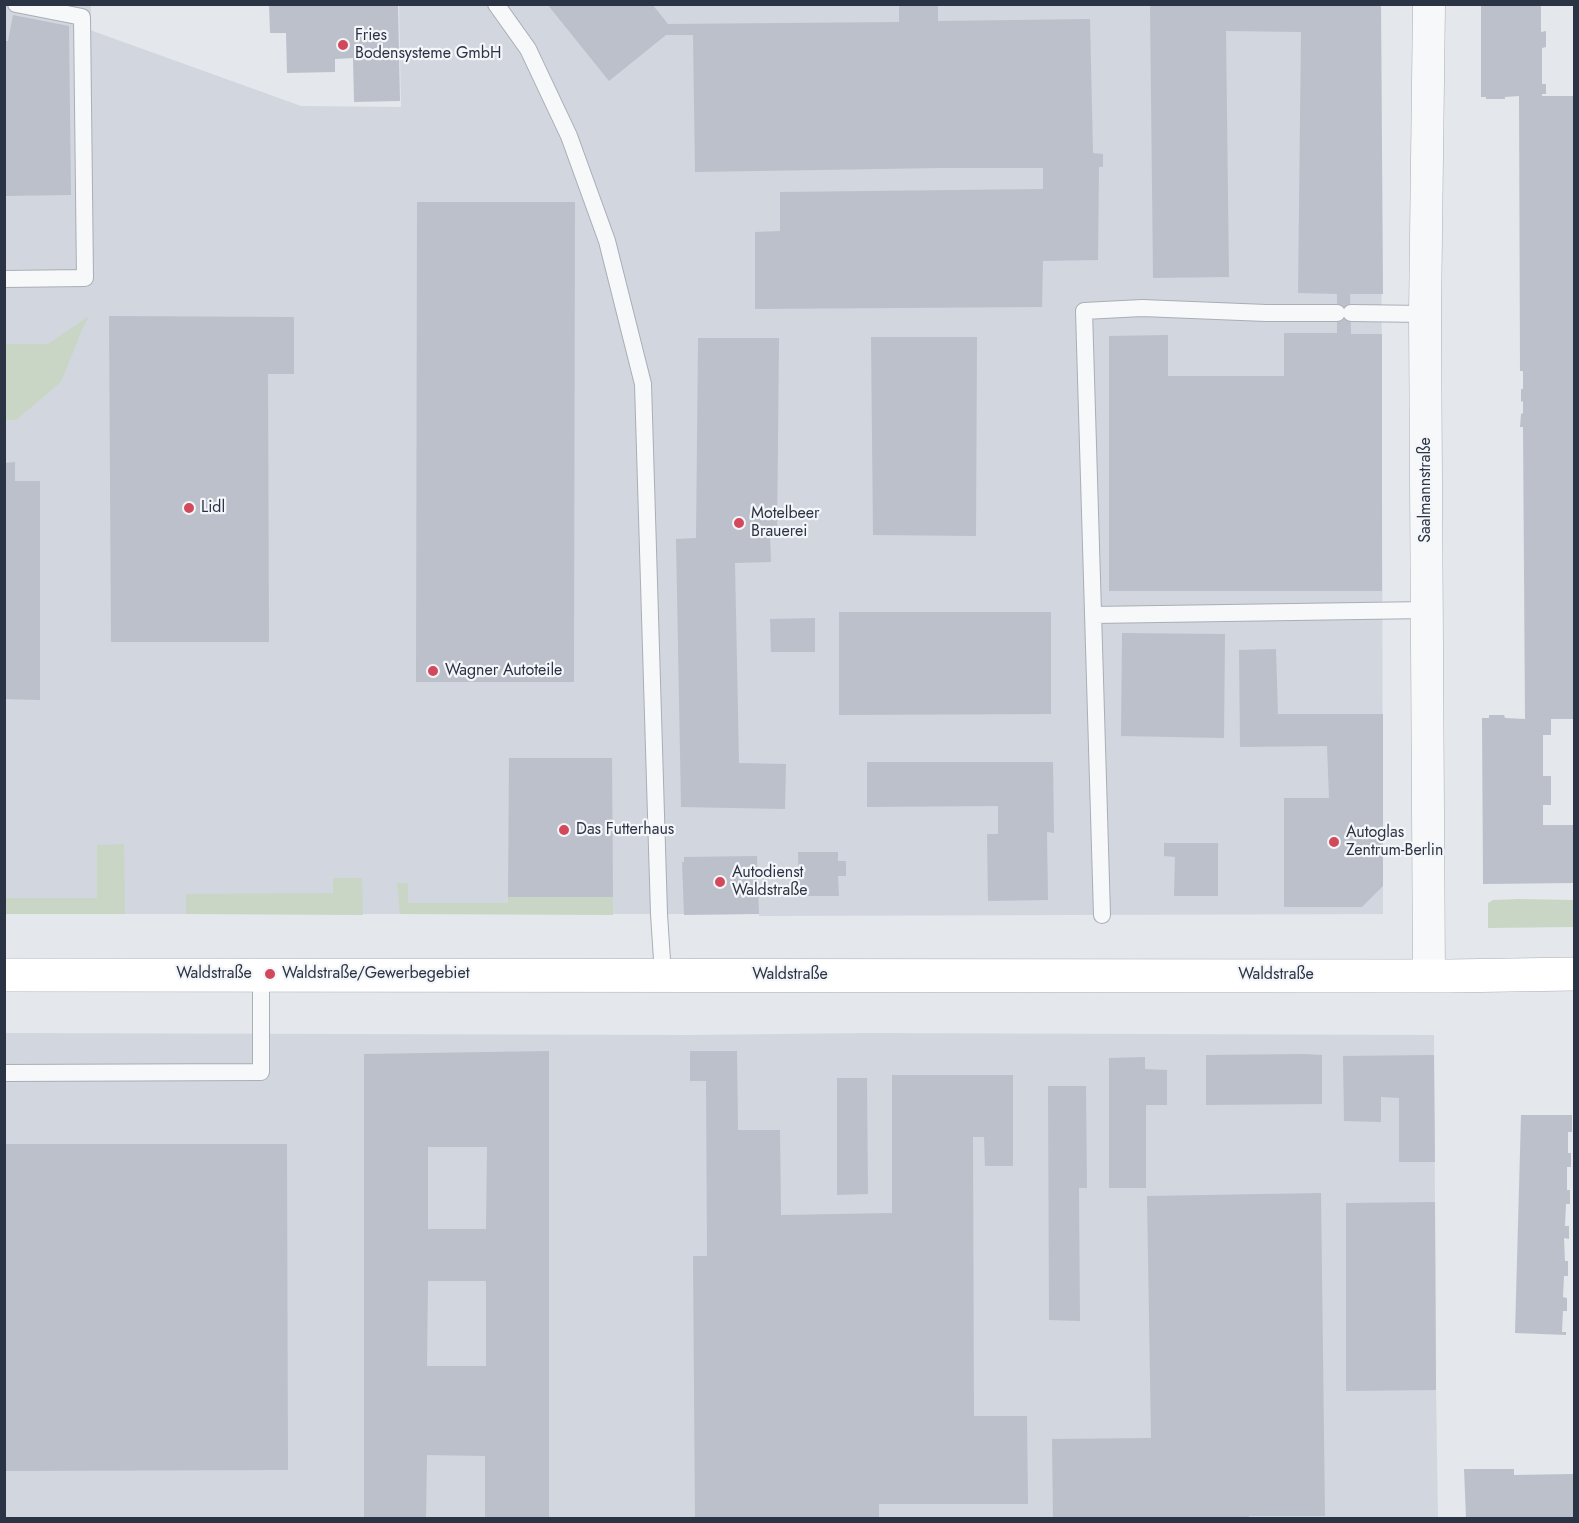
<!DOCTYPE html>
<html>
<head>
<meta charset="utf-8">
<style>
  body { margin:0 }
  #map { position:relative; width:1579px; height:1523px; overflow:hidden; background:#e4e7ec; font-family:Jost,sans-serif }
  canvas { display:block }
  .frame { position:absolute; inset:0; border:6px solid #2b3445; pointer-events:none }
</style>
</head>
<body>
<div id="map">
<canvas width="1579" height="1523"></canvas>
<div class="frame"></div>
</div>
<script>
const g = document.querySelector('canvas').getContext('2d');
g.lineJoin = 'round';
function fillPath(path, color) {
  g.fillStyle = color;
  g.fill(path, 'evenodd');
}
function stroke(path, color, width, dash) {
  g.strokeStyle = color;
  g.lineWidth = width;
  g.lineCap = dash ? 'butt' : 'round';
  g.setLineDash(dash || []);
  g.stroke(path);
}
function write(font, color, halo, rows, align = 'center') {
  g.font = font + ' Jost,sans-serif';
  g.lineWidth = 4.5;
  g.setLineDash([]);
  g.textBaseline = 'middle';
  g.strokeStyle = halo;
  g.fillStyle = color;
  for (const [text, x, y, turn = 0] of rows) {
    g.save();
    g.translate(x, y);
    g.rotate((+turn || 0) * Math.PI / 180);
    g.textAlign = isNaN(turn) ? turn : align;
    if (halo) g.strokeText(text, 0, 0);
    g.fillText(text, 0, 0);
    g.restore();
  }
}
fillPath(new Path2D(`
  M5,5H91L90,30L301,106L401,107L399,5H1381L1383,914L759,916V914H5Z
  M5,1033L690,1035L867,1033L1434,1035L1436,1390L1438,1518H5Z`), '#d2d6de');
fillPath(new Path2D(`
  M89,316L82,330L61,382L16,420H5V344H48Z
  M124,844L125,914H5V898H97V845Z
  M333,878H362L363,915L186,914V894L333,893Z
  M397,883H408V903H508V897H613V915L400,914Z
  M1519,899L1574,900V927L1488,928V903L1493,900Z`), '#c9d6c5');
fillPath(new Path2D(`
  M269,4H398L400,101L354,102L353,58L335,59V72L287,73L286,33H270Z
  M547,4H652L668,24L899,22V4H938V21L1090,19L1093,153L1103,154V167H1099L1098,260L1043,261L1042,307L755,309V232L780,231V192L1043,189V168H940L695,172L693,35H666L609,81Z
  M1150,4H1381L1383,294H1350L1351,334H1382V591H1109V336L1168,335V376H1284V333H1337V294L1298,293L1301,32L1226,31L1229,277L1153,278Z
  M1481,4H1541V32L1546,31V47L1542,48V84H1546V94H1542V96H1574V719H1551V735H1543V776H1551V805H1543V825H1574V883L1483,884L1482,718H1489V715H1504L1505,718L1525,719L1523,427H1520L1521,414L1523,413V401L1521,402V389H1523V371H1520L1519,96L1505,97V99H1486V97H1481Z
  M13,15L69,26L71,195L4,196V41H8Z
  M417,202H575L574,682H416Z
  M109,316L294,317V374H268L269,642H111Z
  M871,337H977L976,536L873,535Z
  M698,338H779L777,536H770L771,562L735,563L739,763L786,764L785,809L681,807L676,539L696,538Z
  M15,462V481H40V700L4,699V463Z
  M839,612H1051V714L839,715Z
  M815,618V652H771L770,619Z
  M1122,633L1225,634L1224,738L1121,736Z
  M1276,649L1278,714H1383V886L1362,907H1284V798H1329L1327,746L1240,747L1239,650Z
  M509,758H612L613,897H508Z
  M867,762H1053L1054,833L1047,832L1048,900L988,901L987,834H998V806L867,807Z
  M1164,843H1218V896H1174L1175,857L1164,856Z
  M798,852H838V861H846V876H838L839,896H799Z
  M757,856L759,914L684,915L682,862H684V857Z
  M549,1051V1518H485V1456L427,1455L426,1518H364V1054ZM428,1147H487L486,1229H428ZM428,1281H486V1366H427Z
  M690,1051H737L738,1130H780L781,1215L892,1213V1075H1013V1166H985L984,1137H973L974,1416H1027L1028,1504H879V1518H695L693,1256H707L706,1081H690Z
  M1304,1054L1322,1055V1104L1206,1105V1055Z
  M1434,1055L1435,1162H1399V1098L1381,1097V1122L1344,1121L1343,1056Z
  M1145,1057V1069L1167,1070V1105H1146V1188H1109V1058Z
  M837,1078H867L868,1194L837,1195Z
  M1048,1086H1086L1087,1188H1079L1080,1321L1049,1320Z
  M1521,1115H1572V1132H1568V1153H1571V1167H1567V1190H1570V1204H1566L1565,1226H1569V1239L1564,1238L1565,1261H1568V1276H1564L1563,1297L1567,1298V1311H1563L1562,1332H1566V1335L1515,1333Z
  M5,1144H287L288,1470L5,1471Z
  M1321,1193L1325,1516H1249V1518H1053L1052,1439L1151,1438L1147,1196Z
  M1435,1202L1436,1390L1346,1391V1203Z
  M1464,1469H1514V1475L1574,1474V1518H1466Z`), '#bbc0ca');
const service = new Path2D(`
  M496,4L528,49L569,136L607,241L643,384L659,914L663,975
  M4,279L85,278L82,17L16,4
  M1351,313L1425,314
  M1093,615L1427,610
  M1102,915L1084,311L1142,308L1266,313H1337
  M4,1073L261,1072V974`);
const minor = new Path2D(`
  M1429,976L1425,314L1429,4`);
const secondary = new Path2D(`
  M4,975L1449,976L1574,974`);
stroke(service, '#a9aeb7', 18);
stroke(minor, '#a9aeb7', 33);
stroke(secondary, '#a9aeb7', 34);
stroke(service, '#f7f8fa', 16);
stroke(minor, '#f7f8fa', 32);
stroke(secondary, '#fff', 33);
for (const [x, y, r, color] of [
  [343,45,6,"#d1495b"],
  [189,508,6,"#d1495b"],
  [739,523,6,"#d1495b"],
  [433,671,6,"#d1495b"],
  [564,830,6,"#d1495b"],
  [1334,842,6,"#d1495b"],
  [720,882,6,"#d1495b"],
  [270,974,6,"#d1495b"]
]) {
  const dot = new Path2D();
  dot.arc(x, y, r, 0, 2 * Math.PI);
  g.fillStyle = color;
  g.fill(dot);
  stroke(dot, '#f4f6f9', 2);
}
write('16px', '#2b3445', '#f4f6f9', [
  ["Fries",355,36],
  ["Bodensysteme GmbH",355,54],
  ["Lidl",201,508],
  ["Motelbeer",751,514],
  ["Brauerei",751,532],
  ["Wagner Autoteile",445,671],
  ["Das Futterhaus",576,830],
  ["Autoglas",1346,833],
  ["Zentrum-Berlin",1346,851],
  ["Autodienst",732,873],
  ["Waldstraße",732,891],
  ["Waldstraße/Gewerbegebiet",282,974]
], 'left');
write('16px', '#2b3445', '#f4f6f9', [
  ["Saalmannstraße",1426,490,-90],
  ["Waldstraße",214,974],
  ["Waldstraße",790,975],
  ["Waldstraße",1276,975]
]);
</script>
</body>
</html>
